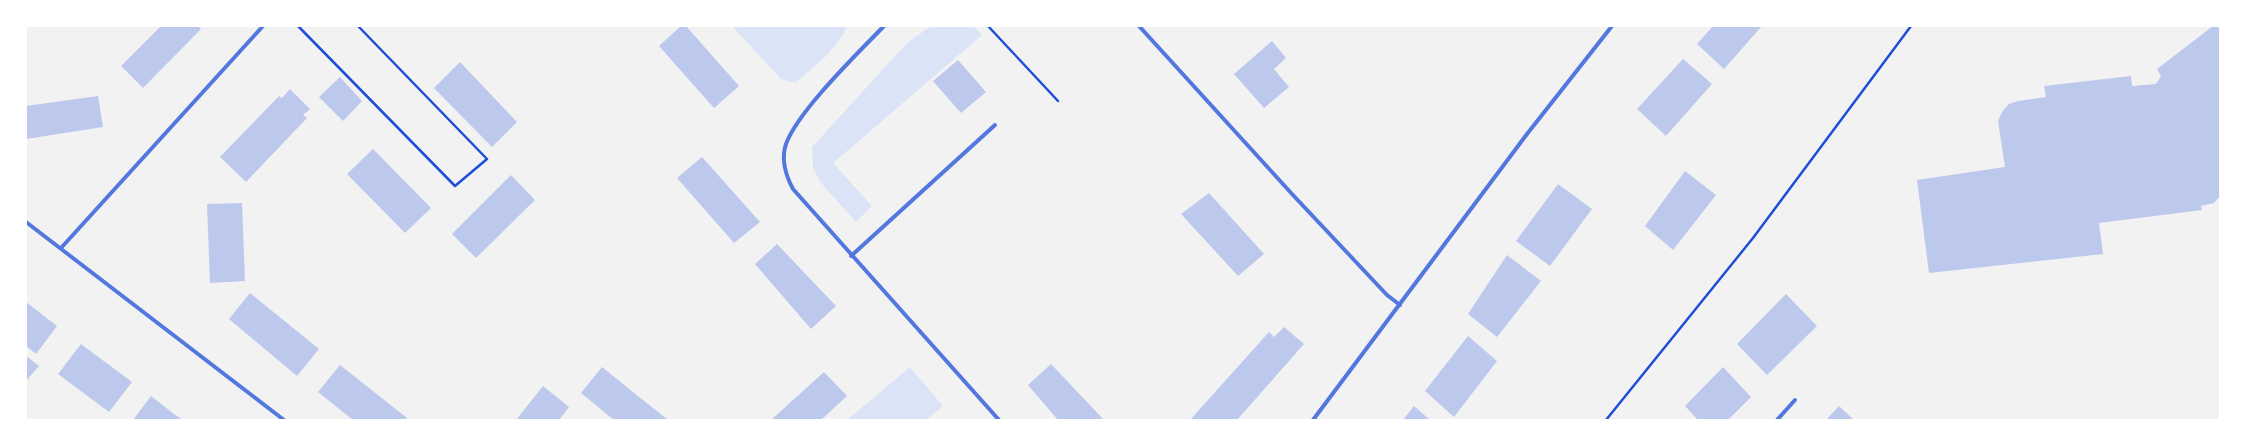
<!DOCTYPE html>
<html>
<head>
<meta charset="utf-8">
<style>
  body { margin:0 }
  #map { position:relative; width:2246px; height:446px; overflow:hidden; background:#f2f2f2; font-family:Manrope,sans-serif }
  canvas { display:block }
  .frame { position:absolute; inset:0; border:27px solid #fff; pointer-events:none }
</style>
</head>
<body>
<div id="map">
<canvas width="2246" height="446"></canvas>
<div class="frame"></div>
</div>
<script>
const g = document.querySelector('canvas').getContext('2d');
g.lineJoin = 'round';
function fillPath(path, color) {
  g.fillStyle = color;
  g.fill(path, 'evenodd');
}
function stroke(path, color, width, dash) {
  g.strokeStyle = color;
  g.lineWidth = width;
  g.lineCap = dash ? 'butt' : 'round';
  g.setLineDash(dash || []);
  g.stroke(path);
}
fillPath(new Path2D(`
  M732,26H847C837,50 815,66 795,83L781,79Z
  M931,26H974L982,35L833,163L872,206L856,222L821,183L813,168L812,147L907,43Z
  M910,367L943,406L926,420H847Z`), '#dbe4f7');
fillPath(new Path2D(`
  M161,26H198L201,29L143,88L121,66Z
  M681,26H686L739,86L714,108L659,46Z
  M1713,26H1762L1724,69L1697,44Z
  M2213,26H2220V196L2214,203L2201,206L2202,210L2099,223L2103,254L1929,273L1917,180L2005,167L1998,121L2002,112L2009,104L2018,101L2046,97L2044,86L2131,76L2132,86L2156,84L2161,76L2157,69Z
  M1272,41L1286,58L1274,69L1289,87L1264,108L1234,74Z
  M1683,59L1712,84L1666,136L1637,109Z
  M958,60L986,92L961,113L933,81Z
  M460,62L517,122L492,147L434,88Z
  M340,77L362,101L343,121L319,97Z
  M290,89L310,109L303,115L307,118L246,182L220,157L279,96L282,98Z
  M98,96L103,127L26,139V106Z
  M373,149L431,208L405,233L347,174Z
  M702,157L760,222L734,243L677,178Z
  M1685,171L1716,195L1673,250L1645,226Z
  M511,175L535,200L476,258L452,234Z
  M1558,184L1592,209L1550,266L1516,241Z
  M1209,193L1264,254L1238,276L1181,214Z
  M242,203L245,281L210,283L207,204Z
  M777,244L836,306L811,329L755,264Z
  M1507,255L1541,281L1497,337L1468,314Z
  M250,293L319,349L297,376L229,319Z
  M1786,294L1817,326L1767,375L1737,344Z
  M26,302L57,326L36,354L26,346Z
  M1284,327L1304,344L1237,420H1190L1269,332L1274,337Z
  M1468,336L1497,361L1454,417L1425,391Z
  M81,344L132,382L109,412L58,374Z
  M26,356L39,366L26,381Z
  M1051,364L1104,420H1058L1028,385Z
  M340,365L407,418L405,420H353L318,392Z
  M602,367L633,392L668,420H614L581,393Z
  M1723,367L1751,397L1728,420H1698L1685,406Z
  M824,372L847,396L821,420H771Z
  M543,386L569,407L559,420H516Z
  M151,396L174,414L183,420H133Z
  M1414,406L1430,420H1403Z
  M1839,406L1854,420H1826Z`), '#bdc9ec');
stroke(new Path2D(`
  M298,26L455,186L487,159L358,26
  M988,26L1058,101
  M1606,420L1753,238L1911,26`), '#1d4ed8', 2.5);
stroke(new Path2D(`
  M884,26C858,53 798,111 786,144C781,159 786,176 793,189L999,420
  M1139,26L1292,194L1387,295L1400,305
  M26,222L284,420
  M61,248L263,26
  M851,256L995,125
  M1313,420L1527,134L1612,26
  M1777,420L1795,400`), '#5277de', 4);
</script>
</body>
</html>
